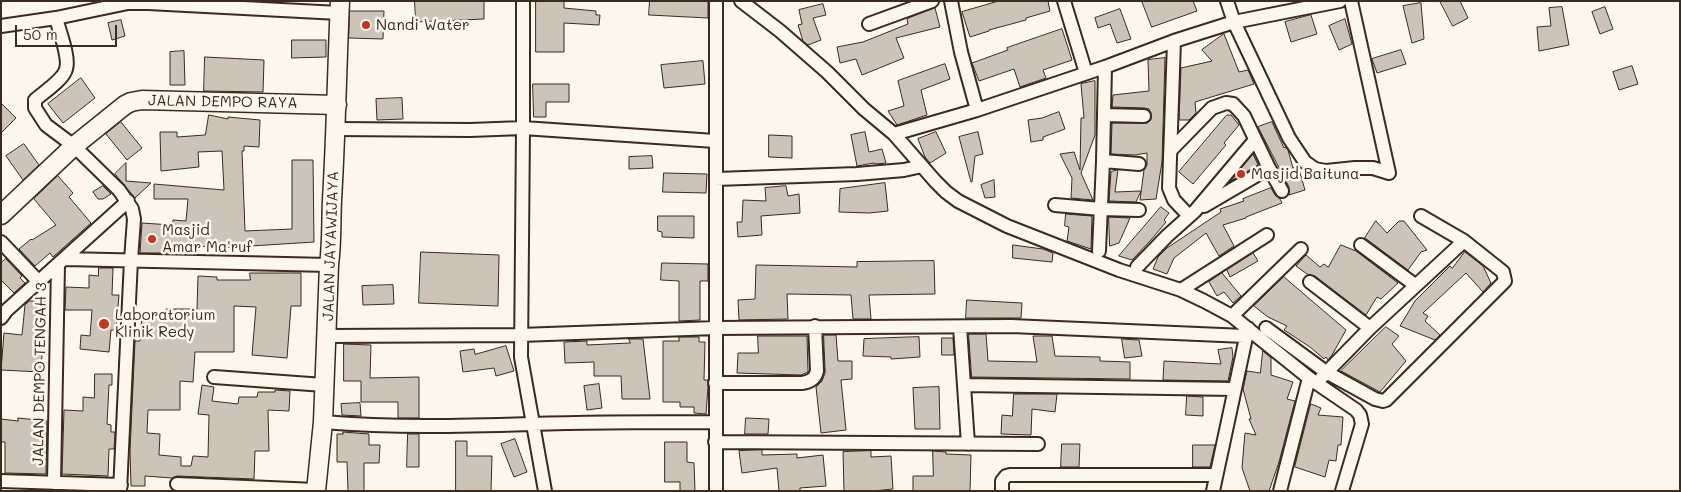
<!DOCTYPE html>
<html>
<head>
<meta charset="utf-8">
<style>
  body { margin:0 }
  #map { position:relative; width:1681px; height:492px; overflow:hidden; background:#fbf7ec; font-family:Mali,sans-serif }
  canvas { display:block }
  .frame { position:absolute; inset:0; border:2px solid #3b2a1e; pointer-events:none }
  .scale { position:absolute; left:15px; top:25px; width:102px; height:22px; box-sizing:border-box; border:2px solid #3b2a1e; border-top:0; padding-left:6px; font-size:15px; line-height:18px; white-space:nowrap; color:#3b2a1e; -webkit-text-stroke:4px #fbf7ec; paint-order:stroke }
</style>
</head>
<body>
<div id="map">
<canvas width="1681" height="492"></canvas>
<div class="frame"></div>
<div class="scale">50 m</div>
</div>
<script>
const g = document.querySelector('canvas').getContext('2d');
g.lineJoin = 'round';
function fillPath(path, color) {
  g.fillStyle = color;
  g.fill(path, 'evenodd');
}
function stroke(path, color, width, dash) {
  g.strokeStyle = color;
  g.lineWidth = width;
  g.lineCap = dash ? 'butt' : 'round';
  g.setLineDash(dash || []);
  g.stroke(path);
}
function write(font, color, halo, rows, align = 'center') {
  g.font = font + ' Mali,sans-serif';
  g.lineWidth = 5;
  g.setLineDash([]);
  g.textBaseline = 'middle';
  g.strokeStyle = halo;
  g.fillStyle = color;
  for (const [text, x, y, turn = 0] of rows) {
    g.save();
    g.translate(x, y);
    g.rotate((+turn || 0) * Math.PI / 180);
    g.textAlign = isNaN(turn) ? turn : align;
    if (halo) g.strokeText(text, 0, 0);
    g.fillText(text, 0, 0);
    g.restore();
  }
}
const building = new Path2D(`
  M415,1H484V19L416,22Z
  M536,1H564V8L596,11V15H600L599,25L564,23V52H536Z
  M650,1H708V18L649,15Z
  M999,1H1048L1050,11L1026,18V20L989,30V31L970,37L962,12Z
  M1142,1H1193L1197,11L1152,27Z
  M1440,1H1460L1468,18L1453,26Z
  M1421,3L1424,39L1412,43L1403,6Z
  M823,4L826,15L813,18L821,40L808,45L803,41L798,25L802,24L799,10Z
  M1562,7L1569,45L1539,51L1537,27L1551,26L1549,8Z
  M1605,7L1613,29L1600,34L1592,12Z
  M935,8L940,27L896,38L904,58L862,75L856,59L840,63L837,47L863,42L908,24L907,19Z
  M1120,9L1131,39L1117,43L1110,24L1098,28L1095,18Z
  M350,11H384L383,39L349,38Z
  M1311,15L1317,34L1291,42L1285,22Z
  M1345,19L1352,44L1339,50L1329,26Z
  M121,20L125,36L112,40L108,23Z
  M1062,29L1072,60L1043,70L1046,78L1020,87L1014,69L979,81L972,63L1008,50L1007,48Z
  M1224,34L1239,72L1248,70L1254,84L1195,102L1196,113L1189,120H1179L1181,68L1212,61L1202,50Z
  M292,40H326V57L292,58Z
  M1401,50L1406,64L1377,73L1372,59Z
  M184,51L185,85H170V52Z
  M205,57L264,60L263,92L204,91Z
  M1165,58L1162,162L1156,199L1140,200L1144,170L1147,165V153L1135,155L1111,154L1112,123H1147L1151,120V113L1149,109L1144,108L1112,107L1113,95L1149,91L1148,60Z
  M703,61L705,84L664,88L661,65Z
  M945,64L950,79L921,90L927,115L897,125L888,111L904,106L898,81Z
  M1632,66L1638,84L1619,90L1613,72Z
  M81,78L95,98L63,123L48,104Z
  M1095,81V135L1081,173L1093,200L1071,198L1072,178L1060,154L1074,152L1080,170L1081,118H1084L1081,84Z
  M533,84H569V102H546V117H534Z
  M402,98L403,119L377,120L376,99Z
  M1,103L16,118L1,133Z
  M1059,112L1065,129L1043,137V140L1031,142L1028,120L1042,118Z
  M209,115L228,119V117L260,120L259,147L244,146V151H242L245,231L292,229V160H313L314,242L219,248L167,243L166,253H140L142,223L172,225L173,220L186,221L188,199H154V184L224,190L222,151L198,152L199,167L161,171L160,132H177V137L205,135Z
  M1227,115H1231L1239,125L1224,143L1226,145L1193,184L1179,172Z
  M121,122L142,148L127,160L106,134Z
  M1272,122L1284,148L1285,147L1288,150L1293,168L1298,166L1305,190L1289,195V187L1258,127Z
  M865,132L869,152L882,149L886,163L875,164L874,163L857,166L851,135Z
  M936,132L946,153L930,163L925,157L918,139Z
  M978,132L983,154L975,156L972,182H971L959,137Z
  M769,135L792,136V158L769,157Z
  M24,144L39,165L23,180L6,156Z
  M1253,154L1258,165L1231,181Z
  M652,156L653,168L629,169V157Z
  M126,163V181L151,183L135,198L115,174Z
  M1118,170L1115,192L1141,191L1136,202L1109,201L1111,172Z
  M664,173L707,174L706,193L663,192Z
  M58,176L73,193L69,197L91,223L53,257L50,253L35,266L19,249L31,239L32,240L56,225L34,199Z
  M994,180L995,197L985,198L981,185Z
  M885,183L888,211L869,213L839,212L840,189Z
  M103,186L111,194L103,199H98L93,192Z
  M786,186L788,196L799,194L800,213L761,216L762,235L738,237L737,222H742L743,200L766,201L765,188Z
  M1271,188L1275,195L1280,199L1282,203L1246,217V218L1223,225L1234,246L1219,256L1206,233L1174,258L1167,274L1153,269L1158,257L1167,248L1221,212L1220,209L1244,201L1243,199Z
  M1161,207L1169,213L1164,220L1166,222L1151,240L1132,260L1119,256Z
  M1066,214L1092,216L1091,249L1067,241L1069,227L1065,226Z
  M658,216H694V238L662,237V232L658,231Z
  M1109,217L1130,218L1119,243L1110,246Z
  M1376,221L1387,233L1399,221H1404L1427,250L1421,252L1408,270L1365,238Z
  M1013,245L1043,249L1053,253L1052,262L1013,258Z
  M1341,245L1356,251L1398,283L1381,299L1377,297L1366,315L1315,276L1307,274L1296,266L1306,255L1320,267L1324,264L1328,267Z
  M421,252L499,255L498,306L419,303Z
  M1465,252L1483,266L1491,283L1483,292L1466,273L1423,313L1428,316L1425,321L1440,335L1435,340L1400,326L1415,301L1450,266L1452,268Z
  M1253,253L1258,261L1230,277L1227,270Z
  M6,259L22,276L20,278L25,283L14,293L1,280V263Z
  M934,261L935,294L869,295L871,319H853L851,295L787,294L788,319L739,320L738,300L755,299L756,265L857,267V262Z
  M662,263L708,264V281H700V320L679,321V281L661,280Z
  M99,268H113L112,295H119L116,330H111L109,352L80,349L81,335L90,336L92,310H65L66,287L89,288V275L98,276Z
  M250,273H301V306H291L287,358L252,355L256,307L234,306V352H195L193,382L180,381V410H148L147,433L160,434L159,455L181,457V466H191L193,456L208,457L209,415L198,414L202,385L214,387L212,401L238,404L239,397H257L258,392H275V390L290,391L289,411L268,410L269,451H255L254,479L177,476L172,478L145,476V486H131L130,451L135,341H140L142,314L166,316V309H197L198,276L217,277V280H250Z
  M1222,273L1241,296L1233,303L1224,292L1217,296L1209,282Z
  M1284,277L1346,330L1332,355L1328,360L1326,357L1324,359L1310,347L1284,330L1287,326L1268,317L1254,306Z
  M393,285L394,304L363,305L362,286Z
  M967,300L1022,303L1021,318H966Z
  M30,301H45L41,372L1,370L4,333L22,335L25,305Z
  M1386,327L1399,336L1392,344L1406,361L1380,392L1341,371Z
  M969,334H986L988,361L1037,362L1033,336H1052L1055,356L1100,357V361L1130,362V379L972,377Z
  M824,335H836L838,361H852V379L841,380L846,430L821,433L816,387L822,381L825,373Z
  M758,336H807L808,372L801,375L737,373L738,353H758Z
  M679,337H699V342H705L704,380H708V387L706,414L694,413V407H680V402H663V341H679Z
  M919,337L920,357L891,359V357L863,356L864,339Z
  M942,338H953L954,355H942Z
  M629,339H643L650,399H622L621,376H594V362L565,363L564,342L587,341V345L630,343Z
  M1122,339L1139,340L1142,356L1125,358Z
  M344,344L371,345L370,378L419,377V418H398V402H361V381H344Z
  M506,346L514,371L496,376L494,368L463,372L460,351L474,349L475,354Z
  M1232,348L1233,357L1228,381L1163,380L1164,361L1221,364L1218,350Z
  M1263,351L1271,358V375L1293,382L1287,399L1295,401L1279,462L1269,491H1250L1242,468L1244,444L1245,433L1256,435L1249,419H1251L1243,389L1247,371L1260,373Z
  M95,374H112V385H109L107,424L111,425V432H115L114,449H109L108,476L62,474L64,410L83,411V397L94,398Z
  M599,384L602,408L587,410L584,386Z
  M939,387L940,429H915L913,388Z
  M1014,394H1057L1055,412L1032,409L1031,435L1001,434L1002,415L1012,416Z
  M1187,396L1203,397V416L1186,415Z
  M360,403L361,416L342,415L341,404Z
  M1311,404L1321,408L1318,415L1343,417L1341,445H1338L1336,461L1329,460L1325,477L1295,467Z
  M18,418L47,421L46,474L5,473V442H1V419L18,421Z
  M746,418L769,419L768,434H745Z
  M343,432L369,434V445H380L379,463H364V491H348L347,462H337V434H343Z
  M408,434H419V467H407Z
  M515,439L527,472L514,477L501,444Z
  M456,441H467V456H492L491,491H456Z
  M665,442H687V462L694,463L695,491H680V482H665Z
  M1062,444H1080L1079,467H1061Z
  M1193,445H1215L1210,467H1193Z
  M762,450V455L797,454V458L823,455L826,486L800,488V491H779L777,468L742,473L739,451Z
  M871,451V457L891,456L893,489L873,491H844L843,452Z
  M933,451L946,452V454L971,455L970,491H913V476H933Z`);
fillPath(building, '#ccc4b9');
stroke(building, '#3b2a1e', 1);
const street = new Path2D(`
  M716,1V491
  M741,1L780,31L827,72L864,109L894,134L935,181L946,192L958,201L1007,226L1119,270L1181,290L1204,301L1232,316L1309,378L1356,410L1360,415L1362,424L1342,491
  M951,1L961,52L977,110
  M1064,1L1086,73
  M1227,1L1234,22L1289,138L1305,162L1315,169L1326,171L1355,168H1373L1389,173
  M1351,1L1389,173
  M56,18C59,30 70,58 66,69C64,79 43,93 35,100V108L46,125L74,146L119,190L132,209L134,219L131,260L120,491
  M869,24L932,1
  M1,26L56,18L128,3H148L339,13
  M1174,41L1169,188L1174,200L1189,216
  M1104,115L1144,116
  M336,129L470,130L523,128V1
  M894,134L977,110L1105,67L1174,41L1234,22L1340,1
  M1171,150L1212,108L1226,103L1233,104L1244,116L1269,168L1282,191
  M1103,161L1139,164
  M716,179L857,174L904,170L922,166
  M1055,205L1101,209L1139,210
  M1204,206L1269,168
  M1,242L39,282
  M1361,245L1415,285
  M1099,251L1103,161L1105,67
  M65,259L329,265
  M1137,267L1167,236L1195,211L1255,140
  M1310,282L1370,328
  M1181,290L1267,235
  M1232,316L1301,249
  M1,318L7,310L128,201
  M960,327L968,444
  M1266,328L1326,372L1375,399L1383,401L1386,400L1505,281L1503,272L1464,241L1421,216
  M327,336L520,335L716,328L1011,326L1245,336
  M214,377L324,385
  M1322,377L1370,328L1464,241
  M715,383H802C810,382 815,379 817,371L815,326
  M964,385L1235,389
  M323,422C393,428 463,426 532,424C593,422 654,422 715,422
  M715,442L1038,444
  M1,481L121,485
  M54,483L58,265
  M177,484L316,490
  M545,491L521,357L523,128L715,141
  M1002,491V481L1006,476L1010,475H1216
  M1213,491L1248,328
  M1280,491L1309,378`);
const secondary = new Path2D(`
  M1,215L74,146L125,105L131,102L142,100L337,105
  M316,491L323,422L329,265C332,243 331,221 332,200C336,134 337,67 340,1`);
stroke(street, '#3b2a1e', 16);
stroke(secondary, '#3b2a1e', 21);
stroke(street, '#fbf7ec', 12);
stroke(secondary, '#fbf7ec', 18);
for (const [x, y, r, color] of [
  [366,25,5,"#c8321e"],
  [1241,174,5,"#c8321e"],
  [152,239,5,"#c8321e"],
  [104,324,6,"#c8321e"]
]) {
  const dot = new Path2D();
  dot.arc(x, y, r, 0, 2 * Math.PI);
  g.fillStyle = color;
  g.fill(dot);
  stroke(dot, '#fbf7ec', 2);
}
write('15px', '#3b2a1e', '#fbf7ec', [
  ["Nandi Water",376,25],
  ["Masjid Baituna",1251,174],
  ["Masjid",162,230],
  ["Amar Ma'ruf",162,247],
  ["Laboratorium",115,315],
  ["Klinik Redy",115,332]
], 'left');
write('15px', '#3b2a1e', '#fbf7ec', [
  ["JALAN DEMPO RAYA",223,102,1],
  ["JALAN JAYAWIJAYA",331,246,-88],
  ["JALAN DEMPO TENGAH 3",40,374,-89]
]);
</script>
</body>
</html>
